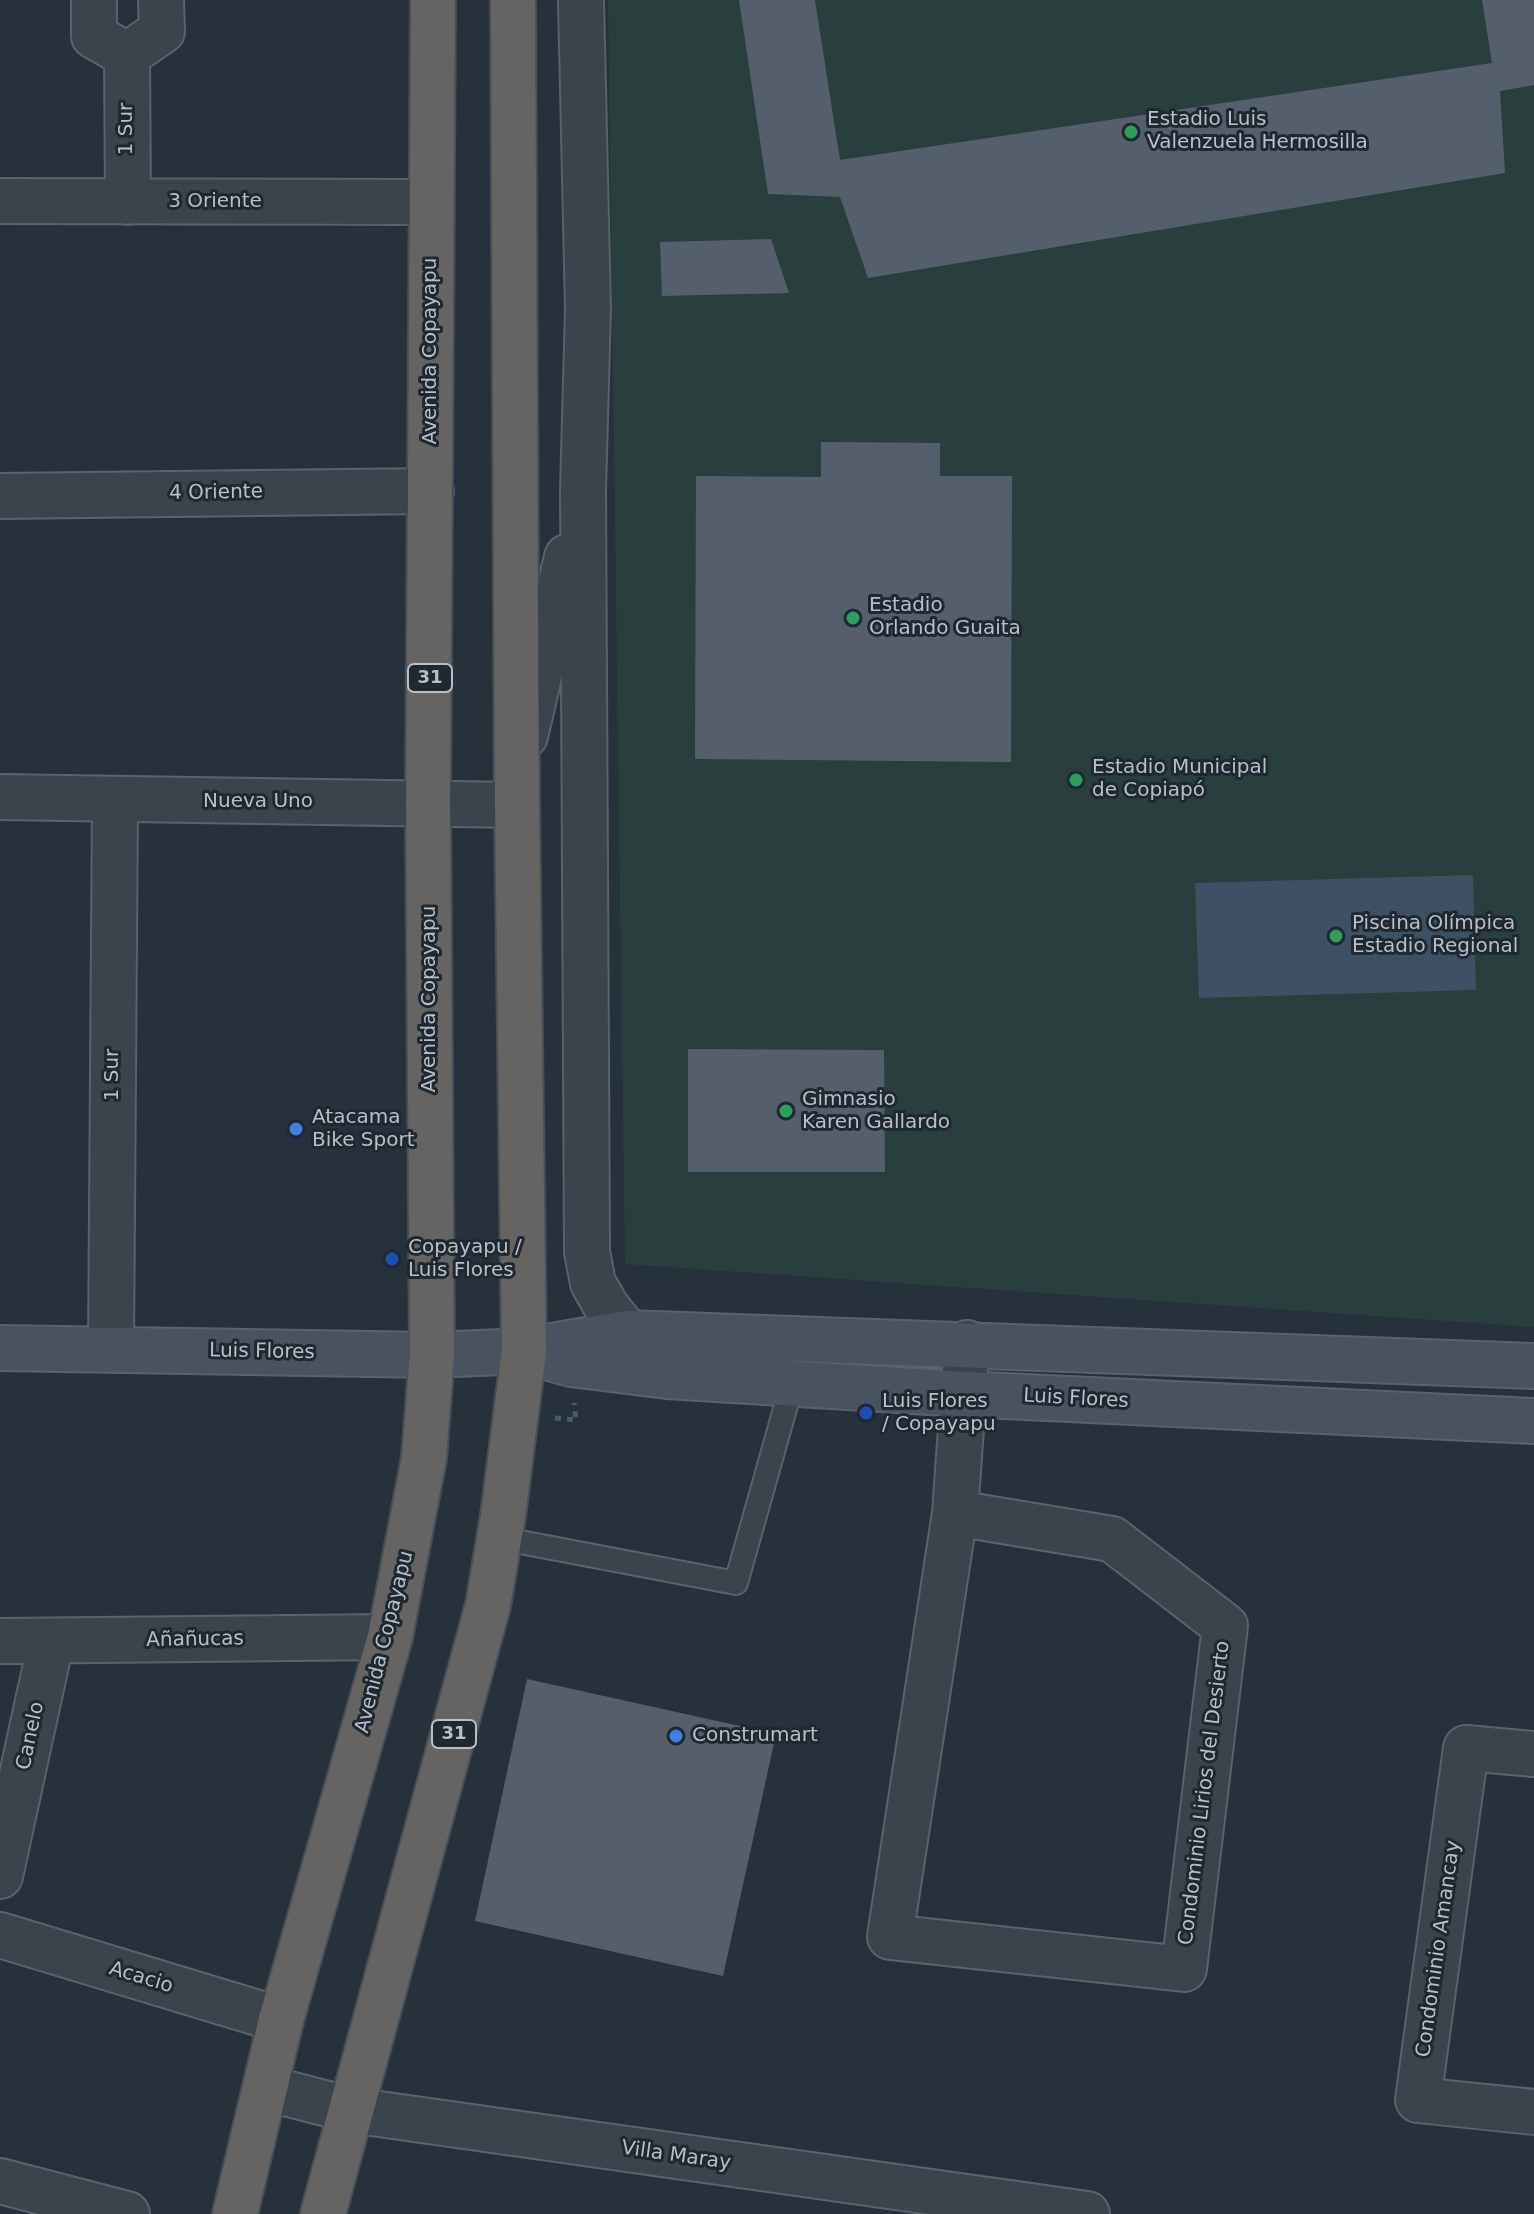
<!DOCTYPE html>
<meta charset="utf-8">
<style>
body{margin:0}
canvas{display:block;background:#27313c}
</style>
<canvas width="1534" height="2214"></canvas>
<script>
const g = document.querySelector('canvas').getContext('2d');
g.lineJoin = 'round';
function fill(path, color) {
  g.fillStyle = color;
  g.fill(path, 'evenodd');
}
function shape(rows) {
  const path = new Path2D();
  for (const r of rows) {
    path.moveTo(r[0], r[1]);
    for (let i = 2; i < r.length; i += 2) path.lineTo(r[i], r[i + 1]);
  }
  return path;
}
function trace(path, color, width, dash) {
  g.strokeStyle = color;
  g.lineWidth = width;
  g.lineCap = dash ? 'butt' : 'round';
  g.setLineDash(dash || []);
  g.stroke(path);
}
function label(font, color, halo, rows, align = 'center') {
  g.font = font + ' "DejaVu Sans",sans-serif';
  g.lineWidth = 6;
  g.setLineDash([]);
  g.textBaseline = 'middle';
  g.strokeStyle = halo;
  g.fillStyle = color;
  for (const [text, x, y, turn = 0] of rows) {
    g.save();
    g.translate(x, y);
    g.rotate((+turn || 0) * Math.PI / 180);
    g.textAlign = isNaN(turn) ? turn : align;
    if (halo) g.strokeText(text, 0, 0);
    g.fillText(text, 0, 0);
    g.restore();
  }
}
fill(shape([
 [608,0,1534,0,1534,1327,625,1264]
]), '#2a3e3e');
fill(shape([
 [1473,875,1476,990,1199,998,1195,883]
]), '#3e5063');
fill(shape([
 [739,0,815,0,840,160,1492,63,1482,0,1534,0,1534,85,1500,91,1505,173,868,278,840,197,768,194],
 [771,239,789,293,662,296,660,242],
 [821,442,940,443,940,476,1012,476,1011,762,695,759,696,476,821,477],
 [688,1049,884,1050,885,1172,688,1172],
 [527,1679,776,1734,723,1976,475,1921]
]), '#555f6c');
const service = shape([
 [499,1538,736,1583,792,1384]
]);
const minor = shape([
 [94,0,94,36,127,55,162,31,161,0],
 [581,0,588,309,583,490,587,1252,593,1283,606,1306,627,1333],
 [127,55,128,202],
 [0,201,430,202],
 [0,496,431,491],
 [525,736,567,557],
 [0,797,517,805],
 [111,1348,115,801],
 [955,1513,1112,1539,1225,1626,1184,1969,890,1937,955,1513,967,1343],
 [0,1641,390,1637],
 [1534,1754,1466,1748,1418,2100,1534,2112],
 [0,1876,51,1642],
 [0,1935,281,2020],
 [266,2088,351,2110,1087,2214],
 [0,2181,127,2214]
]);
const secondary = shape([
 [0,1348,432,1355,524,1351,627,1333,1534,1366],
 [546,1357,571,1364,667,1376,963,1394,1534,1421]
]);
const trunk = shape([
 [235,2214,281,2020,390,1637,424,1458,432,1355,428,803,433,0],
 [323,2214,488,1605,503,1516,524,1351,517,805,513,0]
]);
trace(service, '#59616a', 26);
trace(minor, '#59616a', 48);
trace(secondary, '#59616a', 48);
trace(trunk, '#464e57', 48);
trace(shape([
 [555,1418,576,1420,574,1403]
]), '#495b5c', 5, [6, 6]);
trace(service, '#3b434c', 22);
trace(minor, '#3b434c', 44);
trace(secondary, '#49525f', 44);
trace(trunk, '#656462', 44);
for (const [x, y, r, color] of [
 [1131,132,8,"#2e9e5b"],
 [853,618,8,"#2e9e5b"],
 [1076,780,8,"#2e9e5b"],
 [1336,936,8,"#2e9e5b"],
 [786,1111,8,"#2e9e5b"],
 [296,1129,8,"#3f7fe0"],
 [392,1259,8,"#1a4fb4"],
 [866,1413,8,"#1a4fb4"],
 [676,1736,8,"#3f7fe0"]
]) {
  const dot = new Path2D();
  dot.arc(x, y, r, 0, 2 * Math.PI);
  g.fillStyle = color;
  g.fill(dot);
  trace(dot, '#202831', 3);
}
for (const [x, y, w] of [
 [430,678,44],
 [454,1734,44]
]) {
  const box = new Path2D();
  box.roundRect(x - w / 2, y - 14, w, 28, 6);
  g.fillStyle = '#202831';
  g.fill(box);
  trace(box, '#b7bec7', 2);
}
label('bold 18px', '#b7bec7', null, [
 ["31",430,678],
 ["31",454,1734]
]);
label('20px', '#b7bec7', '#202831', [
 ["Estadio Luis",1147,120],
 ["Valenzuela Hermosilla",1147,143],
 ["Estadio",869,606],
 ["Orlando Guaita",869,629],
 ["Estadio Municipal",1092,768],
 ["de Copiapó",1092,791],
 ["Piscina Olímpica",1352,924],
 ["Estadio Regional",1352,947],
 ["Gimnasio",802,1100],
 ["Karen Gallardo",802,1123],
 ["Atacama",312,1118],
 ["Bike Sport",312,1141],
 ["Copayapu /",408,1248],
 ["Luis Flores",408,1271],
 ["Luis Flores",882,1402],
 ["/ Copayapu",882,1425],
 ["Construmart",692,1736]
], 'left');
label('20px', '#b7bec7', '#202831', [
 ["1 Sur",127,129,-90],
 ["3 Oriente",215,202],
 ["Avenida Copayapu",431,351,-90],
 ["4 Oriente",216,493,-1],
 ["Nueva Uno",258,802],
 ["Avenida Copayapu",430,999,-90],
 ["1 Sur",113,1075,-90],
 ["Luis Flores",262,1352,1],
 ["Luis Flores",1076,1399,3],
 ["Añañucas",195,1640,-1],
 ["Avenida Copayapu",385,1642,-76],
 ["Canelo",31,1736,-78],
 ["Condominio Lirios del Desierto",1205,1793,-83],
 ["Condominio Amancay",1439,1949,-82],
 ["Acacio",141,1978,17],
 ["Villa Maray",676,2156,8]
]);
</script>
